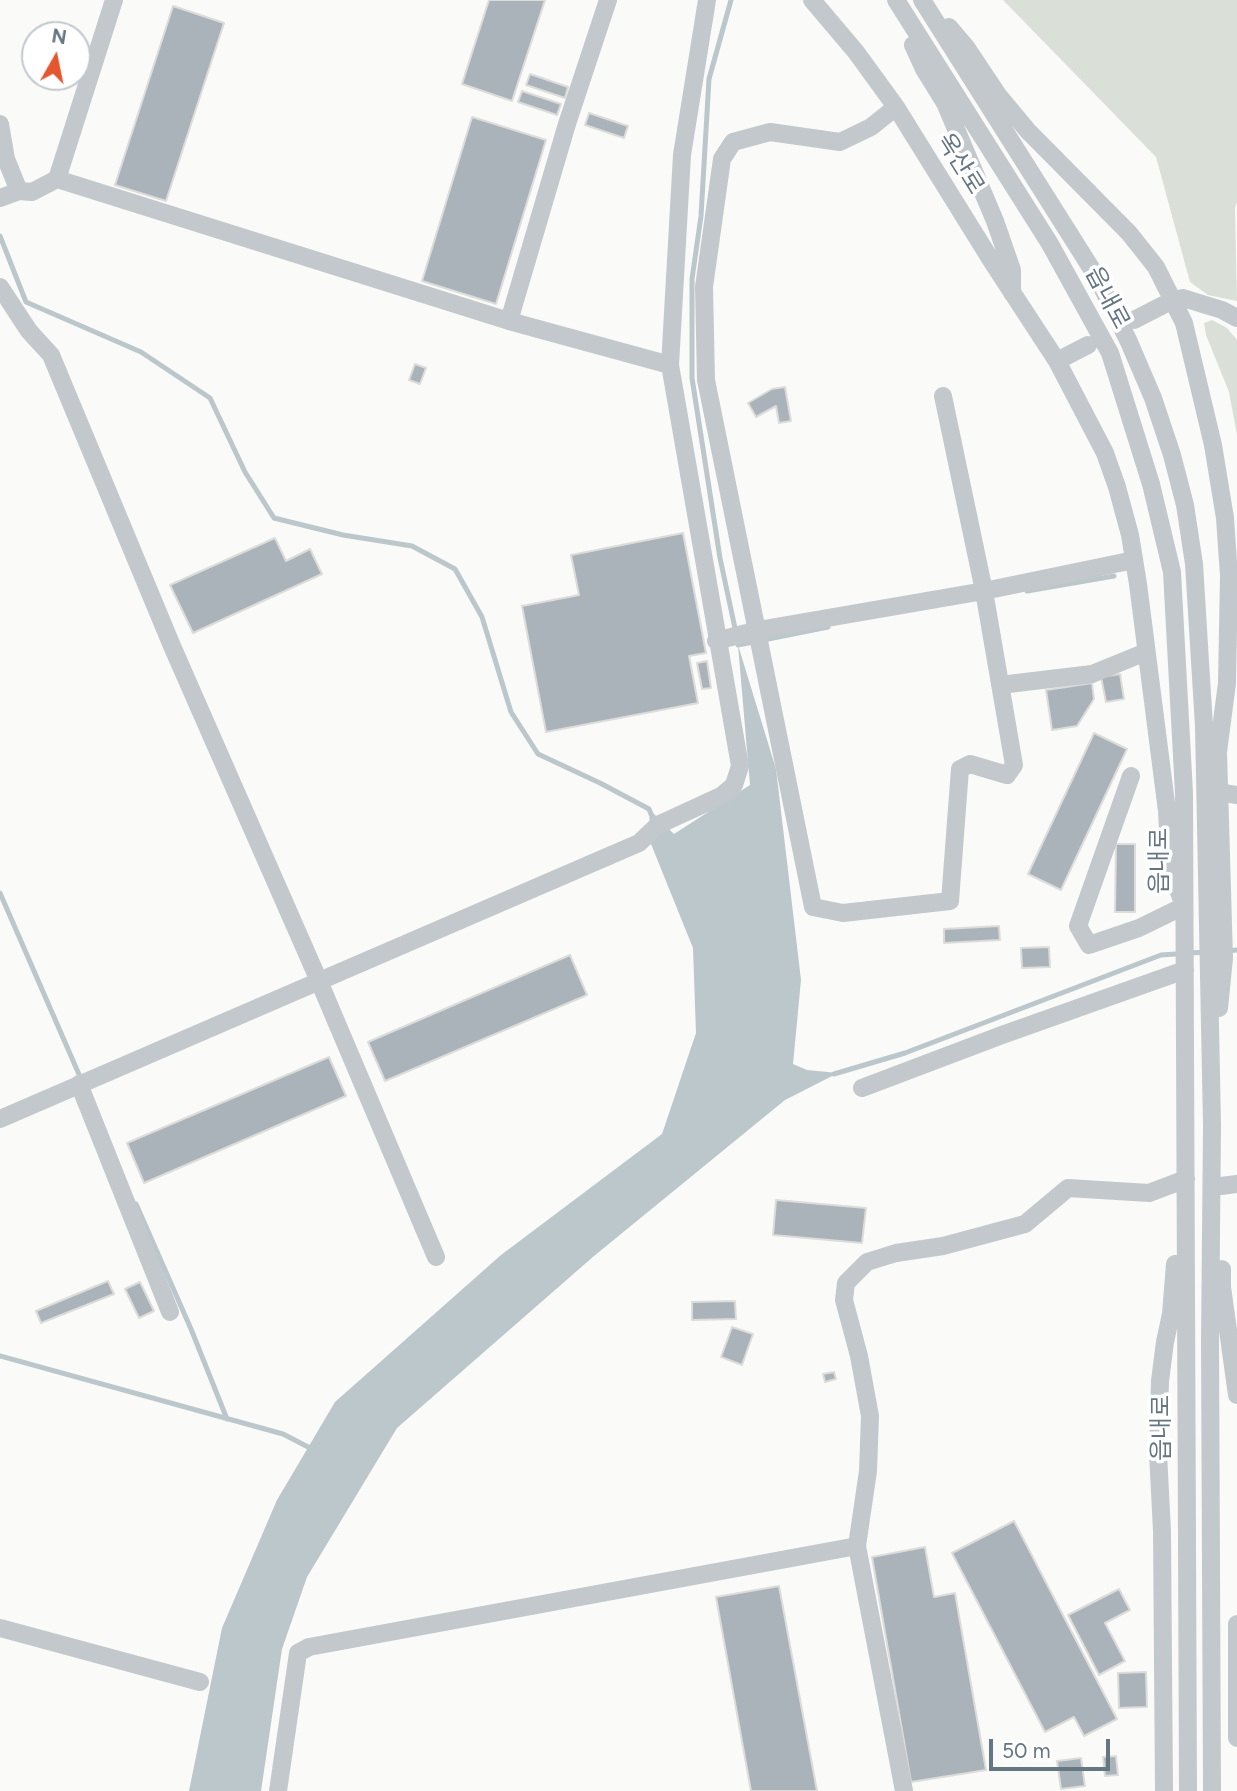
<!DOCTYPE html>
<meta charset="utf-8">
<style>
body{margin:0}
#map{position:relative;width:1237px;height:1791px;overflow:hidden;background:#fafaf8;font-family:Figtree,sans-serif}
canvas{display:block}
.north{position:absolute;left:21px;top:21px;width:70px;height:70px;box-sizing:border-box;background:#fff;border:2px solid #c1c8cd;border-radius:50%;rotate:9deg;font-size:19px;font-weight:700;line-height:28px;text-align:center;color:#657683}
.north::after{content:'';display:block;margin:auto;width:24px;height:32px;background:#e4572e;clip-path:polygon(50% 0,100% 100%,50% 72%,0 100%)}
.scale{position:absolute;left:989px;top:1739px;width:121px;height:32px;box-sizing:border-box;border:4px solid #657683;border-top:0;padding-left:9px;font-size:21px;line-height:24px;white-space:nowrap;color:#657683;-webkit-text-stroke:5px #fff;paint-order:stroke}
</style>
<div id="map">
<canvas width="1237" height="1791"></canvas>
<div class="north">N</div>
<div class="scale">50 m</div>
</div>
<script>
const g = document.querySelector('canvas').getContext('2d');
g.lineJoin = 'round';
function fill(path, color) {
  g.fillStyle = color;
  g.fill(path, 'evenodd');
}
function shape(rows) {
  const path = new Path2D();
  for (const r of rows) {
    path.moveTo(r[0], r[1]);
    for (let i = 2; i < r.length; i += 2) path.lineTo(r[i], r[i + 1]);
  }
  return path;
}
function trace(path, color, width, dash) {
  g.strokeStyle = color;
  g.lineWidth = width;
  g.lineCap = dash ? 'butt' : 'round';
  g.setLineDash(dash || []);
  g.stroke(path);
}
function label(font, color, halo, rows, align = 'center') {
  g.font = font + ' Figtree,"Noto Sans KR",sans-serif';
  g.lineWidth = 7;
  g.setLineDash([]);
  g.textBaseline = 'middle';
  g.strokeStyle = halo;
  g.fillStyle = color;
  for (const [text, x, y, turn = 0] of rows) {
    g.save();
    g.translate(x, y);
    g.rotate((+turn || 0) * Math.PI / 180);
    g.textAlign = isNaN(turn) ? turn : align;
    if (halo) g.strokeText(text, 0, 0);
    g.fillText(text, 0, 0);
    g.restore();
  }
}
fill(shape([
 [1003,0,1237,0,1237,202,1235,208,1237,301,1208,295,1190,282,1156,157],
 [1212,320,1227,328,1237,340,1237,435,1229,392,1206,335,1204,323]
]), '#dadfd7');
fill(shape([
 [738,645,776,769,801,980,793,1064,807,1070,838,1073,785,1100,594,1256,397,1428,307,1577,282,1649,261,1791,189,1791,222,1628,277,1500,335,1402,501,1255,662,1134,696,1033,693,948,651,844,649,809,674,834,750,785]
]), '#bbc7cb');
trace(shape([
 [731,0,709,79,701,216,692,279,692,378,720,558,736,633],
 [0,236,26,302,141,352,210,398,245,472,274,518,343,535,412,546,455,569,482,617,511,712,538,754,600,783,649,809,651,814],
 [1027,591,1114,576],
 [738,645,828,627],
 [0,893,81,1079],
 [1226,951,1237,950],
 [834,1074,905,1053,1161,955,1206,952],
 [136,1204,191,1329,227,1419],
 [0,1356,283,1434,312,1449]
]), '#bbc7cb', 5);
const building = shape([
 [489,0,545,0,512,101,462,84,489,0],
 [173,6,224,23,166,201,115,185,173,6],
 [530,74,568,87,565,98,526,85,530,74],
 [522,91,561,104,557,115,518,102,522,91],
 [589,113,628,126,624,138,585,125,589,113],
 [472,117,546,140,496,304,422,281,472,117],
 [415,364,426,368,420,384,409,380,415,364],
 [785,387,791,421,779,423,776,406,756,417,748,403,772,389,785,387],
 [683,533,706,653,689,656,698,703,546,732,522,606,579,595,571,555,683,533],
 [275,538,286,561,310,549,322,574,193,633,170,585,275,538],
 [707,661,711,688,702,689,697,663,707,661],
 [1120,674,1124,699,1106,702,1101,677,1120,674],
 [1092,683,1094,699,1077,726,1052,730,1046,690,1092,683],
 [1094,733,1127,749,1061,890,1028,874,1094,733],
 [1116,844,1135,844,1135,912,1115,912,1116,844],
 [999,926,1000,940,944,943,944,929,999,926],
 [1049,947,1050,967,1022,968,1021,948,1049,947],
 [570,955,587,995,385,1081,368,1042,570,955],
 [329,1057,346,1096,144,1183,127,1143,329,1057],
 [776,1200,866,1208,862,1243,773,1235,776,1200],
 [108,1281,114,1294,41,1323,36,1311,108,1281],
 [140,1282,154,1311,139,1318,125,1289,140,1282],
 [735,1301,736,1319,692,1320,692,1302,735,1301],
 [732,1327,753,1334,742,1365,721,1357,732,1327],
 [834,1372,836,1379,825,1382,823,1374,834,1372],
 [1014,1521,1117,1719,1084,1736,1074,1717,1045,1732,952,1553,1014,1521],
 [925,1547,934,1597,955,1593,986,1770,911,1782,872,1557,925,1547],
 [779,1586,817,1791,751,1791,716,1597,779,1586],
 [1119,1589,1130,1610,1105,1623,1125,1661,1099,1675,1068,1615,1119,1589],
 [1146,1672,1147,1707,1119,1708,1118,1673,1146,1672],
 [1116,1756,1118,1775,1105,1776,1103,1757,1116,1756],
 [1081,1758,1085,1786,1061,1789,1057,1761,1081,1758]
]);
fill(building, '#aab3b9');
trace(building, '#dcdcda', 2);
trace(shape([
 [812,0,856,52,896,107,991,260,1057,361,1105,453,1117,487,1130,535,1138,584,1167,811,1170,868,1184,906,1139,928,1089,945,1078,926,1131,776],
 [896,0,1050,244,1110,353,1151,484,1172,572,1184,793,1188,1791],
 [922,0,1098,279,1129,342,1153,398,1172,455,1185,505,1194,564,1204,726,1212,1125,1210,1343,1212,1791],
 [949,27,966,47,998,95,1028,131,1129,233,1156,267,1184,323,1213,445,1225,518,1229,576,1227,683,1218,752,1224,958,1219,1008],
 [913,45,924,69,945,103,995,221,1012,270,1012,293],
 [896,107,871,127,840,142,770,132,733,142,722,159,704,287,706,380,813,907,843,913,950,901,960,769,970,764,1007,775,1014,765,984,591,943,396],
 [0,124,6,159,19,191],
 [57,179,509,321,670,365],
 [0,198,19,191,32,192,57,179,114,0],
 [0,287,29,331,51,355,172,646,319,981,436,1257],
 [1134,320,1173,300,1183,298,1222,310,1237,318],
 [509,321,567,124,608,0],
 [1057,361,1088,345],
 [716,641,758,630,984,591,1134,560],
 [1000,685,1092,674,1146,652],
 [1218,792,1237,795],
 [79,1084,170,1312],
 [862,1088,1002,1035,1185,970],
 [0,1119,639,843,658,825,721,796,734,785,740,766,670,365,682,155,707,0],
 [1221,1186,1237,1184],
 [1222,1269,1222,1287,1237,1395],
 [1237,1624,1237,1738],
 [0,1628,200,1682],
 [278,1791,298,1653,309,1647,857,1546],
 [904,1791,857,1546,868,1471,870,1416,859,1356,844,1300,846,1283,867,1262,896,1253,943,1246,1025,1224,1068,1188,1149,1193,1186,1179],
 [1164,1791,1162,1531,1158,1453,1160,1381,1165,1342,1171,1314,1175,1264]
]), '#c3c8cc', 18);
label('24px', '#657683', '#fff', [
 ["옥산로",960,164,58],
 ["읍내로",1107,298,62],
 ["읍내로",1160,861,-90],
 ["읍내로",1162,1428,-90]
]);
</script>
